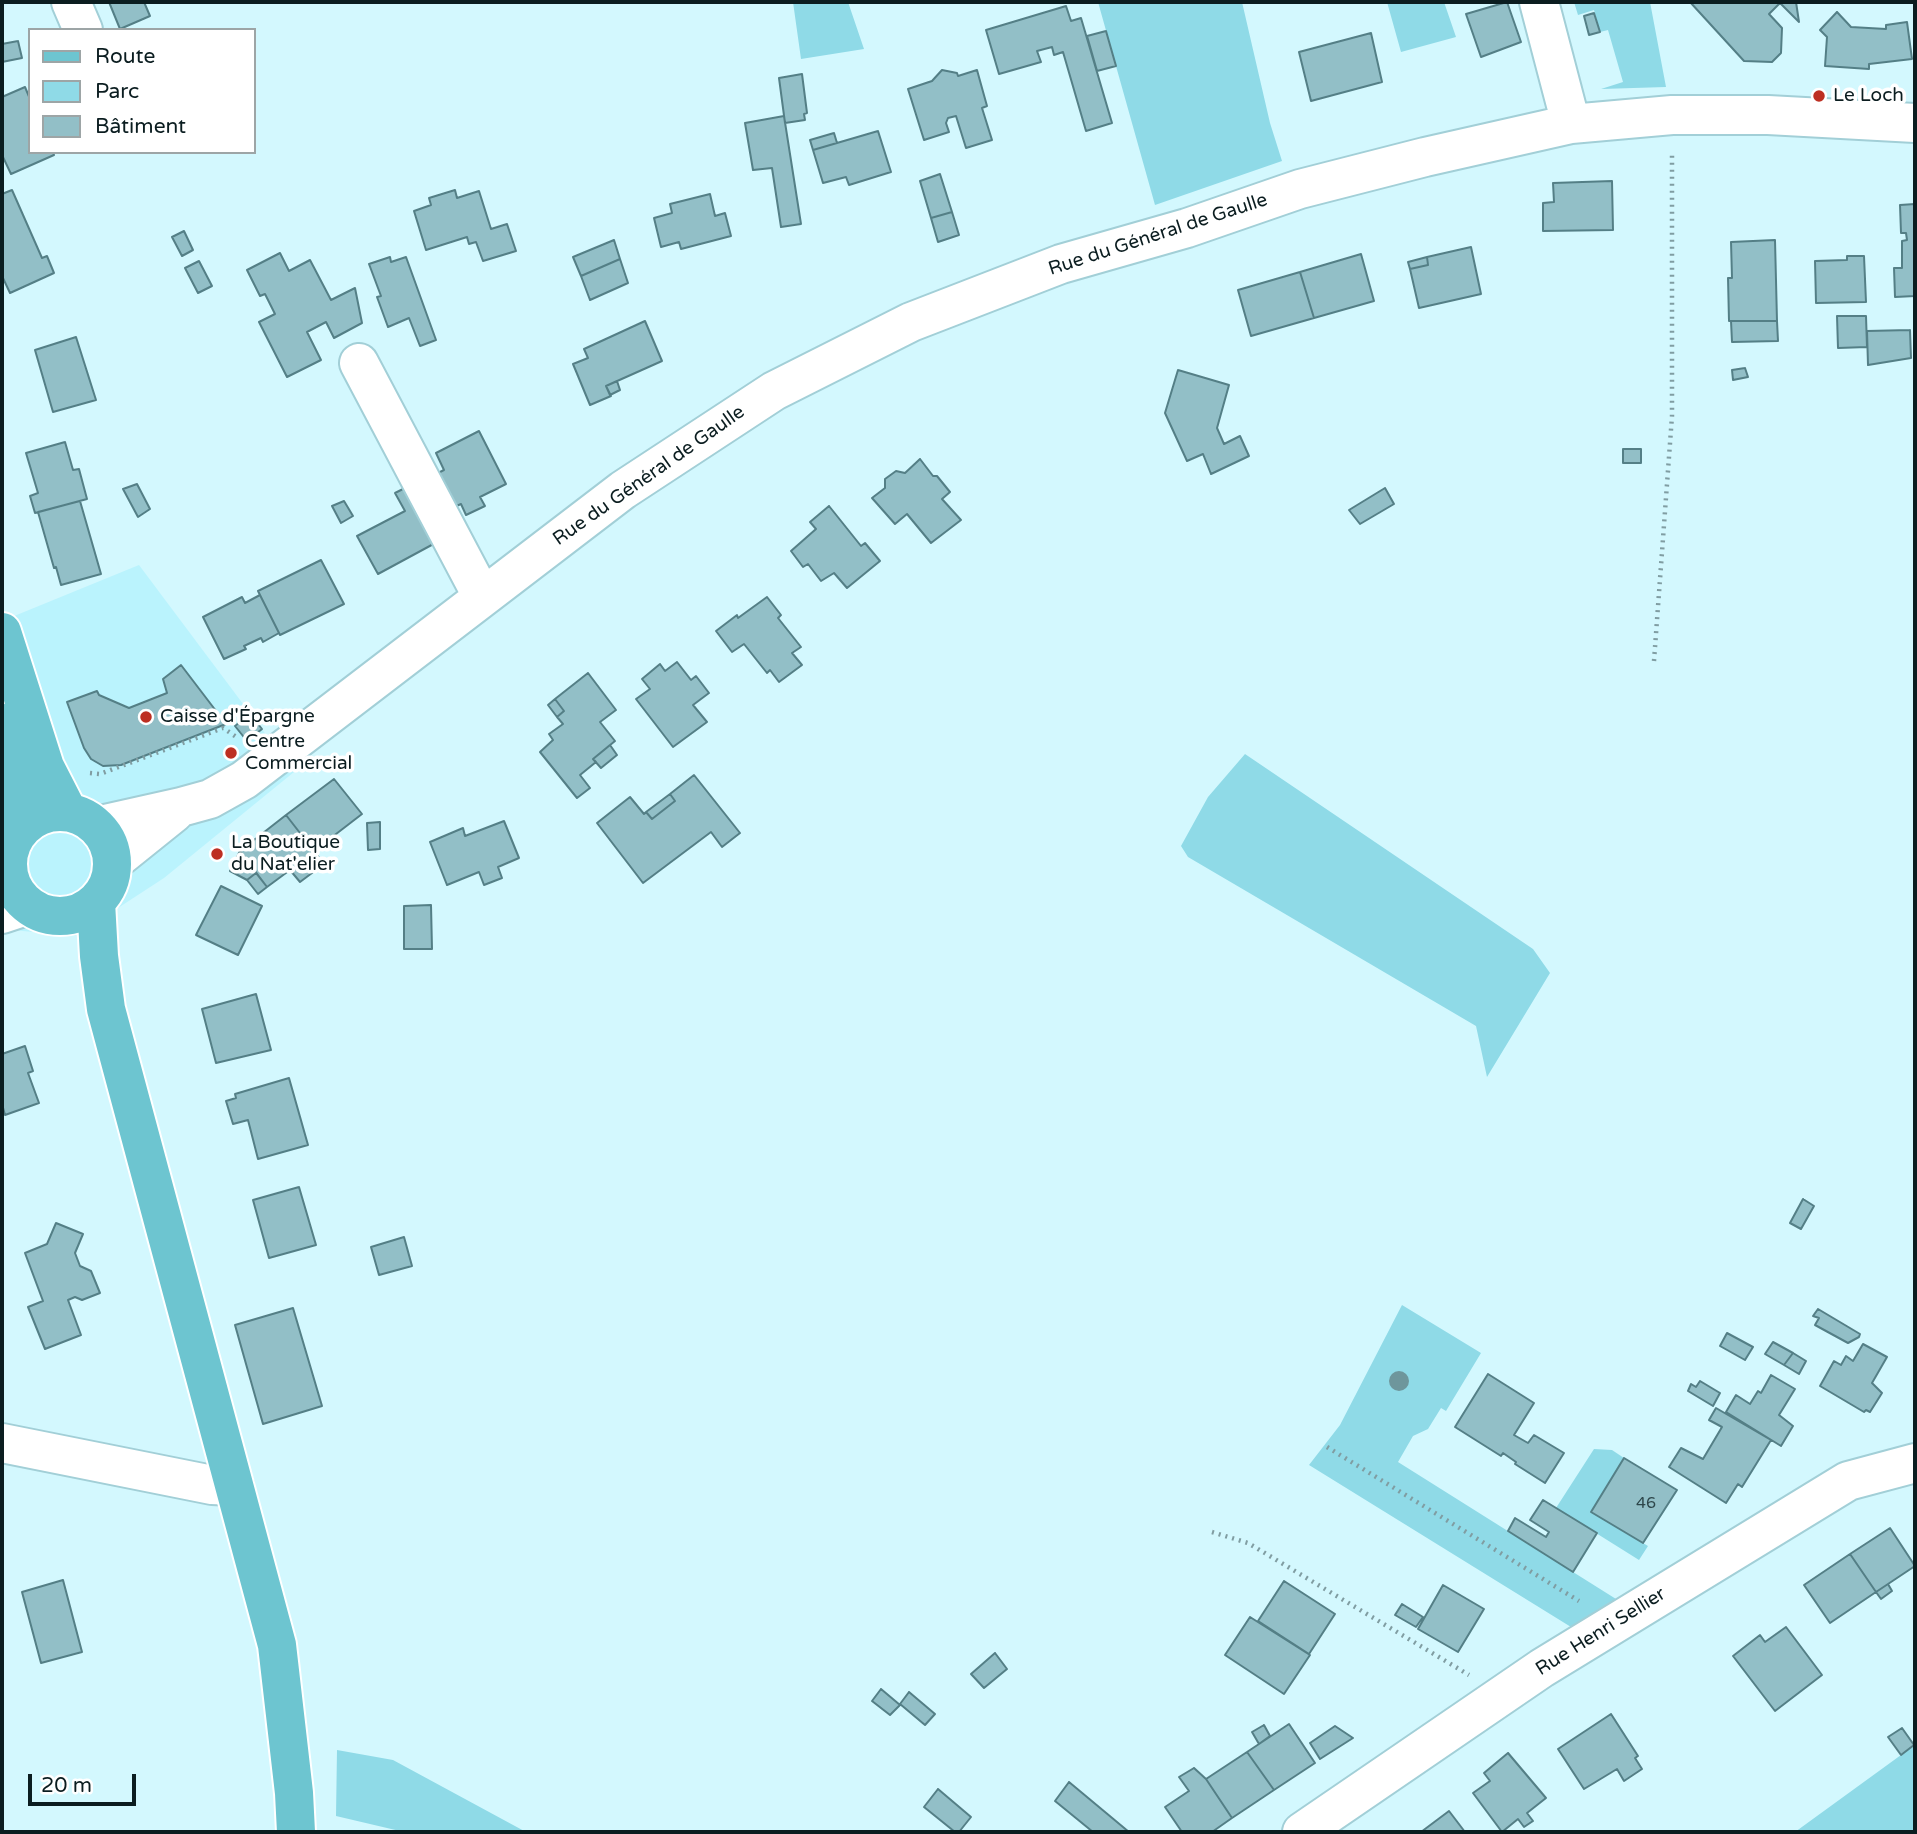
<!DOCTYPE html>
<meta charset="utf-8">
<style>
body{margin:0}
#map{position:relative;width:1917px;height:1834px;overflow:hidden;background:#d3f8fe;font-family:"Varela Round",sans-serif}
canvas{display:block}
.frame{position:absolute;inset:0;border:4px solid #0b1d20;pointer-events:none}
.legend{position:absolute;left:28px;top:28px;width:228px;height:126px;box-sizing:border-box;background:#fff;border:2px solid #9da5a6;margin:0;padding:9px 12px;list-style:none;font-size:21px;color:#0b1d20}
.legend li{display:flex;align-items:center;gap:14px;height:35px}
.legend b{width:35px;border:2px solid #9da5a6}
.scale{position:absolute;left:28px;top:1774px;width:108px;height:32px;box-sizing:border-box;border:4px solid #0b1d20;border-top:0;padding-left:9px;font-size:21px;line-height:24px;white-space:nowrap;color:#0b1d20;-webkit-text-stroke:5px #fff;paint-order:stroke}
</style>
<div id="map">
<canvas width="1917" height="1834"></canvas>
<div class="frame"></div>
<ul class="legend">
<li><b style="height:9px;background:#6dc5d0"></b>Route</li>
<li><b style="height:19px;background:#8fdae7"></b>Parc</li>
<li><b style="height:19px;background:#92bfc7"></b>Bâtiment</li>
</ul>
<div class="scale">20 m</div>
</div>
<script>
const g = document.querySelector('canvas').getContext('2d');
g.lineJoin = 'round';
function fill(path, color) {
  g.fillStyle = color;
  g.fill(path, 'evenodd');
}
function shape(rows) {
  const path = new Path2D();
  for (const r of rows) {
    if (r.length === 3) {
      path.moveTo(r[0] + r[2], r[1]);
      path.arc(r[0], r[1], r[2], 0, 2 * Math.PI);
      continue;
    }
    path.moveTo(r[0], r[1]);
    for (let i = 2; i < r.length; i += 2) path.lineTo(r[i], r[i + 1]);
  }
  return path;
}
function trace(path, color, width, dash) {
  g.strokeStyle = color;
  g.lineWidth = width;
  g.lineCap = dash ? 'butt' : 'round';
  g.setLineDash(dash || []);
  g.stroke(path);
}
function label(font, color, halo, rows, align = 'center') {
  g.font = font + ' "Varela Round",sans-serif';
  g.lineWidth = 7;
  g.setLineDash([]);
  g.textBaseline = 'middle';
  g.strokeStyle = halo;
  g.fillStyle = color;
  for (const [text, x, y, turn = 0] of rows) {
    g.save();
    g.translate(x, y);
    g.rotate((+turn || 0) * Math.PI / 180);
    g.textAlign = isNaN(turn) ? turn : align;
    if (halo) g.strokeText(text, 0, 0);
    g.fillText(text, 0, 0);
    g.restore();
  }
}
fill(shape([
 [139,565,294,772,164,878,75,936,2,929,2,621]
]), '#baf3fd');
fill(shape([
 [793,2,848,2,864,49,801,59],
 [1098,2,1242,2,1270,123,1282,161,1155,205],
 [1387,2,1444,2,1456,37,1401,52],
 [1574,2,1650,2,1666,87,1601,89,1623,82,1608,30,1600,32,1594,10,1578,15],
 [1245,754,1533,949,1550,973,1487,1077,1476,1026,1188,857,1181,846,1208,797],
 [1402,1305,1481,1353,1446,1411,1441,1408,1428,1429,1413,1436,1398,1462,1616,1599,1571,1627,1309,1465,1340,1425],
 [1594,1449,1612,1450,1624,1458,1591,1512,1648,1546,1639,1560,1556,1508],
 [1915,1744,1915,1832,1795,1832,1901,1755],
 [337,1750,393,1760,526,1832,404,1832,336,1816]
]), '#8fdae7');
const building = shape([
 [109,2,144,2,150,16,120,29,109,2],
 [1507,2,1521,42,1481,57,1466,14,1507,2],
 [1690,2,1796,2,1799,22,1780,3,1769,14,1782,28,1781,53,1772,62,1744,61,1690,2],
 [1066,6,1071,21,1081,18,1112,123,1086,131,1063,52,1054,55,1052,47,1037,51,1041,62,999,74,986,30,1066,6],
 [1837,12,1851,27,1886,29,1886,25,1907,22,1912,59,1869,64,1869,69,1825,66,1827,37,1820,30,1837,12],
 [1594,13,1600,32,1589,35,1584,16,1594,13],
 [1106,31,1116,66,1097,71,1087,36,1106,31],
 [1371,33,1382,82,1311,101,1299,52,1371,33],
 [18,41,22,58,2,62,2,44,18,41],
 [942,70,957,73,958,76,977,70,987,106,982,108,992,140,966,148,956,116,948,118,946,123,949,132,924,140,908,89,932,81,942,70],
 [802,74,807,113,804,114,805,120,785,123,779,78,802,74],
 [25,87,30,99,30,152,53,152,54,155,11,174,2,155,2,97,25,87],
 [784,116,801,224,781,227,772,168,753,170,745,123,784,116],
 [878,131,891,172,849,185,846,177,823,183,813,150,878,131],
 [834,133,837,143,813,150,810,140,834,133],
 [940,174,952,212,931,218,920,181,940,174],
 [1612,181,1613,230,1543,231,1543,203,1554,202,1553,183,1612,181],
 [12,190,42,258,47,256,54,273,10,293,2,276,2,194,12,190],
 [455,190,457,198,479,191,491,229,507,224,516,251,483,261,476,242,469,244,467,237,426,250,414,211,431,205,429,198,455,190],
 [710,194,715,216,725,213,731,236,681,249,679,242,661,247,654,218,672,213,670,204,710,194],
 [1915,204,1915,296,1895,297,1894,268,1902,268,1902,241,1907,240,1906,233,1901,233,1900,205,1915,204],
 [952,212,959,235,938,242,931,218,952,212],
 [184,231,193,250,182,256,172,237,184,231],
 [614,240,620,259,581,276,573,257,614,240],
 [1775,240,1777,321,1729,321,1728,278,1732,278,1731,242,1775,240],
 [1471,247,1481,294,1419,308,1410,269,1428,265,1427,257,1471,247],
 [280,253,289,271,310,260,331,300,355,288,362,323,334,338,326,322,307,332,321,360,287,377,259,322,275,314,265,294,260,296,247,270,280,253],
 [1361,254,1374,301,1314,318,1300,272,1361,254],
 [1847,256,1864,256,1866,302,1816,303,1815,261,1847,260,1847,256],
 [390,257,391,262,406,257,436,340,420,346,409,318,388,327,377,297,381,296,369,264,390,257],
 [1427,257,1428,265,1410,269,1408,262,1427,257],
 [620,259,628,283,590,300,581,276,620,259],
 [199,261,212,286,198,293,185,268,199,261],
 [1300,272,1314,318,1251,336,1238,290,1300,272],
 [1837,316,1866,316,1867,347,1838,348,1837,316],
 [645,321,662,361,606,386,611,396,590,405,573,364,588,358,584,349,645,321],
 [1731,321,1777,321,1778,341,1732,342,1731,321],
 [1910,330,1911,358,1868,365,1867,331,1910,330],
 [76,337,96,400,53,412,35,350,76,337],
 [1745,368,1748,377,1733,380,1732,370,1745,368],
 [1178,370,1229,385,1217,428,1224,444,1240,436,1249,456,1211,474,1203,454,1187,461,1165,413,1178,370],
 [617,381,620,390,610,395,606,386,617,381],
 [479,431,506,484,480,497,485,506,466,515,461,504,447,510,430,477,444,470,436,453,479,431],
 [65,442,73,470,79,469,87,499,35,513,30,496,38,493,26,453,65,442],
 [1623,449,1641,449,1641,463,1623,463,1623,449],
 [920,459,933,476,937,476,950,492,942,499,961,520,931,543,907,514,895,524,872,498,885,488,885,479,896,471,905,473,920,459],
 [137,484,150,509,138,517,123,489,137,484],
 [411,485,439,541,378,574,357,536,405,511,395,493,411,485],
 [1385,488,1394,504,1360,524,1349,510,1385,488],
 [80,501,101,574,61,585,56,567,54,568,38,512,80,501],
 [344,501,353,516,341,523,332,506,344,501],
 [829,506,861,546,865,543,880,561,847,588,834,573,821,581,808,564,803,567,791,551,816,529,810,522,829,506],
 [321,560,344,604,280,635,258,591,321,560],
 [260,595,279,633,263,642,261,638,244,646,246,649,224,659,203,617,242,597,245,603,260,595],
 [767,597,781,615,778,618,801,647,792,653,802,665,779,682,770,670,767,673,744,644,732,652,716,631,737,615,738,618,767,597],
 [677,662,691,680,696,676,709,693,693,705,707,722,673,747,636,699,650,689,642,679,660,664,665,671,677,662],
 [181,665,226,724,121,765,103,766,91,759,84,748,67,702,97,691,99,695,129,708,167,693,163,679,181,665],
 [588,673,616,710,600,722,615,741,593,759,596,762,580,775,590,788,577,798,540,752,553,740,549,734,563,724,557,717,564,711,555,699,588,673],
 [555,699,564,711,557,717,548,705,555,699],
 [250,714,262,729,247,741,235,726,250,714],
 [610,745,617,755,601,768,593,759,610,745],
 [694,775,740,833,722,847,711,832,643,883,597,823,630,797,644,814,646,812,652,819,675,801,670,794,694,775],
 [334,779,362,814,314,851,286,815,334,779],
 [670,794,675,801,652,819,646,812,670,794],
 [286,815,324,864,300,882,290,870,267,887,240,851,286,815],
 [504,821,519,858,498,867,502,878,484,885,479,872,447,885,430,842,463,828,465,836,504,821],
 [380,822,380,849,368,850,367,823,380,822],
 [240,851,256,873,247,880,230,871,240,851],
 [256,873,267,887,258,894,247,880,256,873],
 [221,886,262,906,238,955,196,935,221,886],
 [431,905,432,949,404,949,404,906,431,905],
 [256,994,271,1050,216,1063,202,1009,256,994],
 [25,1046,33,1071,28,1073,39,1103,5,1115,2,1104,2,1054,25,1046],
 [289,1078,308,1145,258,1159,248,1120,233,1124,226,1101,236,1098,235,1094,289,1078],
 [299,1187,316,1245,269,1258,253,1200,299,1187],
 [1803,1199,1814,1206,1801,1229,1790,1223,1803,1199],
 [56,1223,83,1234,75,1253,80,1266,91,1271,100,1293,82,1300,75,1297,68,1300,81,1335,45,1349,28,1307,43,1301,25,1253,47,1244,56,1223],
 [404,1237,412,1266,379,1275,371,1247,404,1237],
 [293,1308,322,1406,263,1424,235,1325,293,1308],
 [1818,1309,1860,1334,1859,1337,1848,1343,1815,1325,1819,1318,1813,1316,1818,1309],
 [1727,1333,1753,1347,1745,1360,1720,1346,1727,1333],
 [1773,1342,1793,1353,1784,1365,1765,1354,1773,1342],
 [1863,1344,1887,1357,1872,1383,1882,1393,1870,1412,1866,1410,1864,1412,1820,1386,1834,1361,1841,1365,1846,1356,1853,1361,1863,1344],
 [1793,1353,1806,1361,1799,1374,1784,1365,1793,1353],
 [1488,1374,1534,1403,1514,1435,1528,1443,1534,1435,1564,1453,1545,1483,1515,1464,1516,1462,1503,1453,1501,1456,1455,1427,1488,1374],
 [1771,1375,1795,1389,1779,1415,1793,1426,1781,1446,1726,1412,1736,1395,1750,1404,1758,1391,1761,1393,1771,1375],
 [1700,1381,1720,1393,1713,1406,1688,1391,1691,1384,1696,1387,1700,1381],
 [1716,1408,1771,1440,1742,1487,1738,1484,1726,1503,1669,1467,1681,1448,1703,1459,1722,1427,1709,1420,1716,1408],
 [1624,1458,1677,1490,1643,1543,1591,1512,1624,1458],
 [1543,1500,1597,1533,1573,1572,1508,1531,1515,1518,1546,1537,1549,1532,1530,1520,1543,1500],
 [1890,1528,1915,1566,1876,1592,1850,1554,1890,1528],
 [1850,1554,1876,1592,1830,1623,1804,1585,1850,1554],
 [63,1580,82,1652,41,1663,22,1592,63,1580],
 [1284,1581,1335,1614,1309,1654,1258,1621,1284,1581],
 [1888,1584,1892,1591,1881,1599,1876,1592,1888,1584],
 [1443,1585,1484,1609,1458,1652,1418,1629,1443,1585],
 [1402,1604,1423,1617,1416,1627,1395,1615,1402,1604],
 [1250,1617,1310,1655,1284,1694,1225,1655,1250,1617],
 [1786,1627,1822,1675,1775,1711,1733,1656,1760,1635,1765,1642,1786,1627],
 [995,1653,1007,1669,984,1688,971,1674,995,1653],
 [881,1689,900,1705,890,1715,872,1701,881,1689],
 [909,1692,935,1714,925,1725,900,1704,909,1692],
 [1611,1714,1638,1756,1635,1758,1642,1769,1624,1781,1617,1769,1584,1789,1558,1749,1611,1714],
 [1289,1724,1315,1763,1274,1790,1247,1752,1289,1724],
 [1264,1725,1270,1736,1259,1744,1252,1732,1264,1725],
 [1335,1726,1353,1738,1320,1759,1310,1743,1335,1726],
 [1902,1728,1914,1745,1901,1755,1888,1737,1902,1728],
 [1247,1752,1274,1790,1232,1818,1206,1779,1247,1752],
 [1508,1753,1546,1798,1527,1813,1533,1821,1524,1827,1518,1819,1502,1832,1473,1793,1490,1781,1484,1773,1508,1753],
 [1194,1768,1206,1779,1232,1818,1212,1832,1182,1832,1165,1807,1189,1791,1179,1777,1194,1768],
 [1069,1782,1129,1832,1093,1832,1055,1801,1069,1782],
 [938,1789,971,1817,959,1832,955,1832,924,1807,938,1789],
 [1449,1811,1465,1832,1421,1832,1449,1811]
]);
fill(building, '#92bfc7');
trace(building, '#547f86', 2);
const minor = shape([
 [71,2,83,30],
 [1539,2,1571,124],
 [359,363,482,596],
 [96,826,181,807,210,799,244,780,623,490,774,391,911,322,1061,264,1187,228,1300,189,1425,157,1571,124,1672,115,1768,115,1915,123],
 [2,860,7,857],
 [113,862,174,813],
 [2,914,26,906],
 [2,1443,212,1485,234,1486],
 [1302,1832,1542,1668,1848,1481,1915,1463]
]);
const major = shape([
 [2,632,45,767,68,812],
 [16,719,20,800,24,825],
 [60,864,52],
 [96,902,99,956,106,1009,277,1645,294,1793,296,1832]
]);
trace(minor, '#a2cfd7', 42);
trace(major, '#fff', 42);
trace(shape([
 [1654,661,1672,416,1672,151],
 [90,773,100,774,223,728,238,738],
 [1327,1447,1579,1601],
 [1212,1532,1248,1543,1469,1675]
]), '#809da2', 4.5, [2, 5]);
trace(minor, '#fff', 38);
trace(major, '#6dc5d0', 38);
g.fillStyle = '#6e969c';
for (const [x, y] of [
 [1399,1381]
]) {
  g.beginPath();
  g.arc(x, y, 10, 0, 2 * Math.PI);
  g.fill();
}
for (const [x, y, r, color] of [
 [1819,96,7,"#bd2f22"],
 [146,717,7,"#bd2f22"],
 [231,753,7,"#bd2f22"],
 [217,854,7,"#bd2f22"]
]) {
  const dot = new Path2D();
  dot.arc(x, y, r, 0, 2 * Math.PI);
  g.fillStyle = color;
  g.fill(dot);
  trace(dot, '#fff', 2.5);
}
label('16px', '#2d464a', null, [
 ["46",1646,1504]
]);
label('19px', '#0b1d20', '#fff', [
 ["Le Loch",1833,96],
 ["Caisse d'Épargne",160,717],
 ["Centre",245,742],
 ["Commercial",245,764],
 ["La Boutique",231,843],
 ["du Nat'elier",231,865]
], 'left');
label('19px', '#0b1d20', '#fff', [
 ["Rue du Général de Gaulle",1158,235,-18],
 ["Rue du Général de Gaulle",649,476,-35],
 ["Rue Henri Sellier",1601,1632,-32]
]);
</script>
